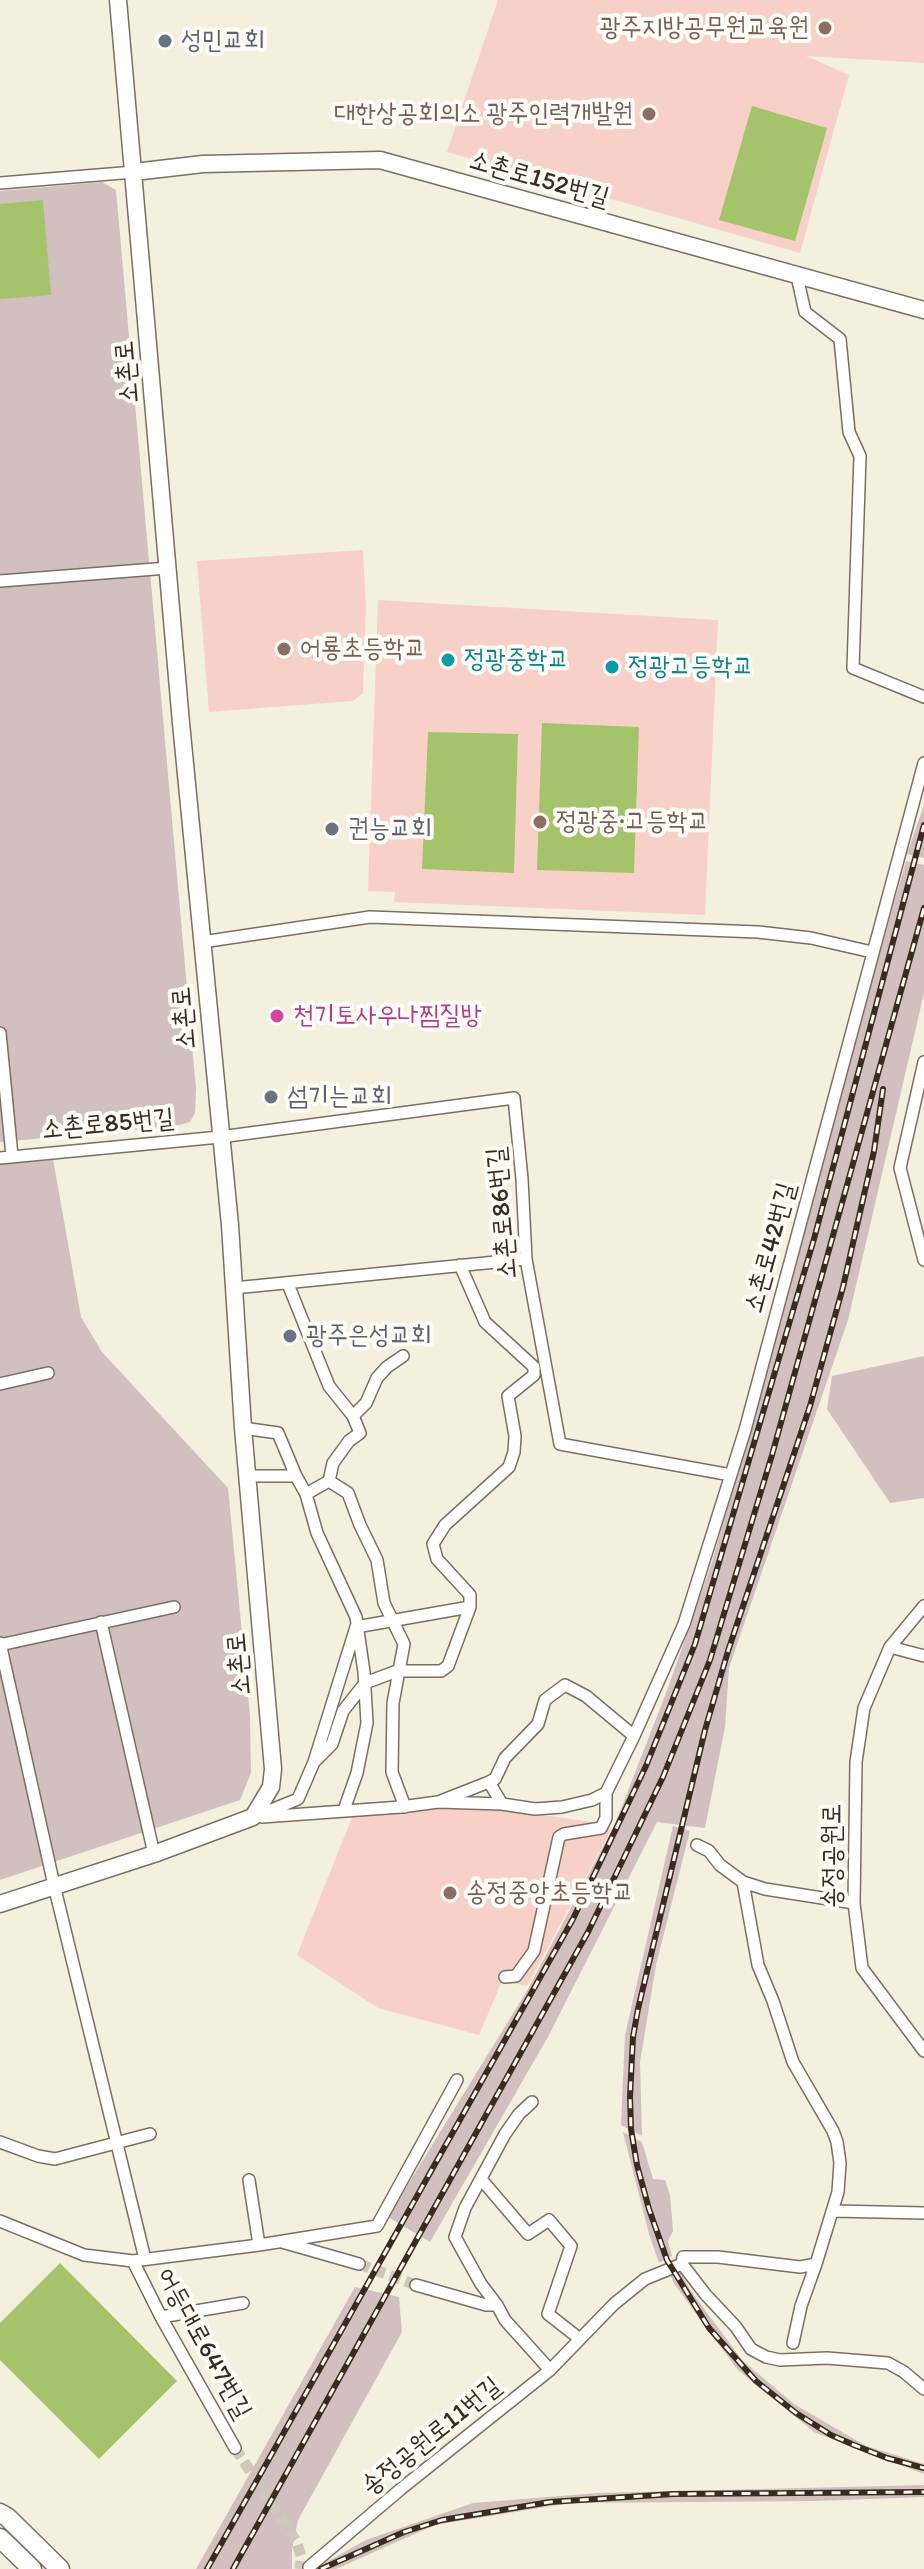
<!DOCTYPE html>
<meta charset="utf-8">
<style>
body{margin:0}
canvas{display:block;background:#f3f0de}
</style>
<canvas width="924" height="2569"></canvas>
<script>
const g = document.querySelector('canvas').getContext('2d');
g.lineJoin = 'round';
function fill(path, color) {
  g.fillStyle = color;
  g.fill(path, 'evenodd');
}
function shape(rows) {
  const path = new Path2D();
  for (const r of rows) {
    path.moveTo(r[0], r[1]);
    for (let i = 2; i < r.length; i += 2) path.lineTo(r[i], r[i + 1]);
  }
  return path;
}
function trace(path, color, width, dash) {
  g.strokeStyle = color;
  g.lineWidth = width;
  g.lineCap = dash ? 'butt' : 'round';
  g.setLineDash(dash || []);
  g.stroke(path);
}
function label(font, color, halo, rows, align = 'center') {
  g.font = font + ' Itim,"Poor Story",sans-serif';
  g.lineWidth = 8;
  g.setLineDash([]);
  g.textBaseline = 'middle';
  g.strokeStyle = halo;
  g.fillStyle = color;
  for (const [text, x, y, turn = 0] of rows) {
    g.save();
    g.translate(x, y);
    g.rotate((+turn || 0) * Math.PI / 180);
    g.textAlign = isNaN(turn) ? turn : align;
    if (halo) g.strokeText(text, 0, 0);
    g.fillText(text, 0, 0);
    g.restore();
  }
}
fill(shape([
 [498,0,924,0,924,63,806,56,849,75,800,253,447,152],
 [363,550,366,606,363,693,353,701,209,712,197,561],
 [378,600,718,620,705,915,394,902,395,892,368,891],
 [478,1806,600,1823,611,1830,527,1986,502,1981,479,2035,378,2008,297,1955,353,1815]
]), '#f7d1c8');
fill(shape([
 [102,182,116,190,196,1089,195,1113,190,1122,175,1126,0,1142,0,191],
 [924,805,924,858,907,854],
 [906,861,924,865,924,993,848,1320,729,1668,725,1727,705,1828,657,1822,549,2035,430,2242,388,2217,528,1989,615,1824,668,1688,711,1565,784,1311,835,1111],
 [53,1159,81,1317,102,1352,228,1488,250,1716,251,1773,240,1800,0,1880,0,1164],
 [924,1356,924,1498,890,1503,827,1409,832,1376],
 [673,1826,690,1831,656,1965,640,2062,642,2136,621,2125,625,2035],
 [623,2132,642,2142,653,2179,665,2180,670,2195,673,2231,668,2241,672,2256,659,2263,649,2234],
 [673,2259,691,2291,742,2360,794,2404,866,2446,924,2464,924,2474,814,2432,737,2369,675,2285,664,2263],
 [355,2287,399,2297,402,2332,298,2520,292,2549,292,2569,196,2569],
 [924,2485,924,2497,815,2501,570,2503,435,2525,336,2569,314,2569,366,2540,473,2503,598,2493]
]), '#d2bfc0');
fill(shape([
 [752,106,827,128,795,241,719,220],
 [43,200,51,295,0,299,0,204],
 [542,723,639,727,634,873,537,870],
 [428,732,518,734,514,873,422,869],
 [60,2263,177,2381,99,2459,0,2360,0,2323]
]), '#a5c36b');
trace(shape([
 [359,2264,416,2285],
 [235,2448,296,2541,301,2556,300,2569]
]), '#cec8b8', 11, [11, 5.5]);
const street = shape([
 [0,183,134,172],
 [797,276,805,312,840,339,849,432,860,456,853,668,924,697],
 [0,581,168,568],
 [202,942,370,917,758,932,811,938,872,952],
 [0,1033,12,1156],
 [924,1062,900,1168,924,1260],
 [0,1158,220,1137,514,1098,522,1179,526,1259,560,1444,731,1475],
 [288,1284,329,1386,353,1416,360,1433,349,1441,333,1463,329,1481,348,1493,360,1525,377,1560,384,1603,404,1644,393,1703,392,1772,405,1807],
 [234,1288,526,1259],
 [0,1384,48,1373],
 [353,1416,366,1403,377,1378,387,1367,403,1356],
 [243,1428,278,1433,296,1476],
 [247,1476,296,1476,306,1494,329,1481],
 [306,1494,317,1533,356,1617,364,1672,367,1723,357,1773,344,1810],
 [924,1606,890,1647,864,1708,856,1762,854,1903,862,1968,924,2051],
 [101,1622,154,1854],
 [0,1643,54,1885,145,2259],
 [0,1645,174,1607],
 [890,1647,924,1656],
 [634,1736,684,1624,745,1430,924,763],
 [314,1762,332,1744,343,1711,365,1683,397,1671,441,1671,448,1666,470,1607,470,1595,437,1559,433,1544,445,1525,509,1467,514,1452,515,1436,508,1396,534,1375,534,1367,485,1322,460,1265],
 [438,1802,489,1782,502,1804,535,1809,562,1807,592,1800,606,1793,634,1736,586,1696,565,1685,545,1700,538,1724,505,1758,495,1779,489,1782],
 [254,1817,298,1799,314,1762,356,1627,470,1607],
 [262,1817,401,1807,438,1802,502,1804],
 [697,1845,709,1851,720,1865,743,1882,765,1889,854,1903],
 [505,1977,516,1976,534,1951,559,1837,564,1834,601,1828,606,1818,606,1793],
 [0,2142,38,2156,55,2159,150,2134],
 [481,2179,528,2234,549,2220,571,2246,548,2314,580,2339],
 [249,2180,259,2245],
 [834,2211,924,2213],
 [0,2221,84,2255,133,2261,259,2245,377,2226,457,2080],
 [282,2242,359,2264],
 [133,2261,161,2317,235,2448],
 [682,2264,683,2257,718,2257,800,2267,816,2264,838,2192,840,2163,837,2142,833,2131,793,2062,773,2001,758,1965,743,1882],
 [682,2264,706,2295,736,2327,751,2349,766,2357,780,2360,827,2358,888,2363,904,2372,924,2389],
 [416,2285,486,2305,497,2305,505,2320,550,2370],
 [497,2305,481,2284,455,2237,465,2208,505,2134,519,2114,532,2102],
 [161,2317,243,2303],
 [793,2343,801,2306,816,2264],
 [309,2567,402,2488,550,2370,614,2304,645,2279,682,2264]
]);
const secondary = shape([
 [134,172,203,164,380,160,924,310],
 [0,1904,154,1854,253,1817,271,1787,273,1769,243,1428,230,1225,181,723,118,0]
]);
const primary = shape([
 [0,2513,7,2517,60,2569],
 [0,2538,32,2569]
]);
trace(street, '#7b6f61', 14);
trace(secondary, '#7b6f61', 19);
trace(primary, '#7b6f61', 21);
trace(street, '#fff', 11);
trace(secondary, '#fff', 16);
trace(primary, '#fff', 18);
const rail = shape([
 [883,1089,874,1151,843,1287,810,1406,728,1651,705,1730,638,2009,633,2037,630,2097,631,2129,637,2165,649,2209,667,2260,709,2328,756,2381,796,2413,831,2435,854,2445,887,2458,924,2468],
 [207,2569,573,1919,646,1766,695,1644,814,1239,924,825],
 [233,2569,588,1932,663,1777,710,1660,772,1455,924,908],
 [321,2569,404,2532,442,2520,550,2502,673,2494,924,2492]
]);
trace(rail, '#3b2a1e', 6);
trace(rail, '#fdfcf7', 3, [9]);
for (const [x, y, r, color] of [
 [825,28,8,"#8d6e63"],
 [165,41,8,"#6b7280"],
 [649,114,8,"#8d6e63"],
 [284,649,8,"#8d6e63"],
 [448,660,8,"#0f9aa8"],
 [612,667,8,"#0f9aa8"],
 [540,822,8,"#8d6e63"],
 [332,829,8,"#6b7280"],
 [277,1016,8,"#d1479c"],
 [271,1097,8,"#6b7280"],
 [290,1336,8,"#6b7280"],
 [450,1893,8,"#8d6e63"]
]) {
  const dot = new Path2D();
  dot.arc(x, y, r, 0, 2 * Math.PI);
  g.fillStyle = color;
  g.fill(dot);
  trace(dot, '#fdfcf7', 3);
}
label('26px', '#785e54', '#fdfcf7', [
 ["광주지방공무원교육원",809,28,"right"],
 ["대한상공회의소 광주인력개발원",633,114,"right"],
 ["어룡초등학교",300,649],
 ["정광중·고등학교",556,822],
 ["송정중앙초등학교",466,1893]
], 'left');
label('26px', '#5b616d', '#fdfcf7', [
 ["성민교회",181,41],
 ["권능교회",348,829],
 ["섬기는교회",287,1097],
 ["광주은성교회",306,1336]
], 'left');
label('26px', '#3b2a1e', '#fdfcf7', [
 ["소촌로152번길",539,180,16],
 ["소촌로",128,372,-95],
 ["소촌로",185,1018,-95],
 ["소촌로85번길",108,1125,-5],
 ["소촌로86번길",503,1213,-95],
 ["소촌로42번길",771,1248,-75],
 ["소촌로",240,1664,-95],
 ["송정공원로",833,1856,-90],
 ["어등대로647번길",203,2344,61],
 ["송정공원로11번길",432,2437,-39]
]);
label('26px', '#0d838f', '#fdfcf7', [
 ["정광중학교",464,660],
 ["정광고등학교",628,667]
], 'left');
label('26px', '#b23c85', '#fdfcf7', [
 ["천기토사우나찜질방",293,1016]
], 'left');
</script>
